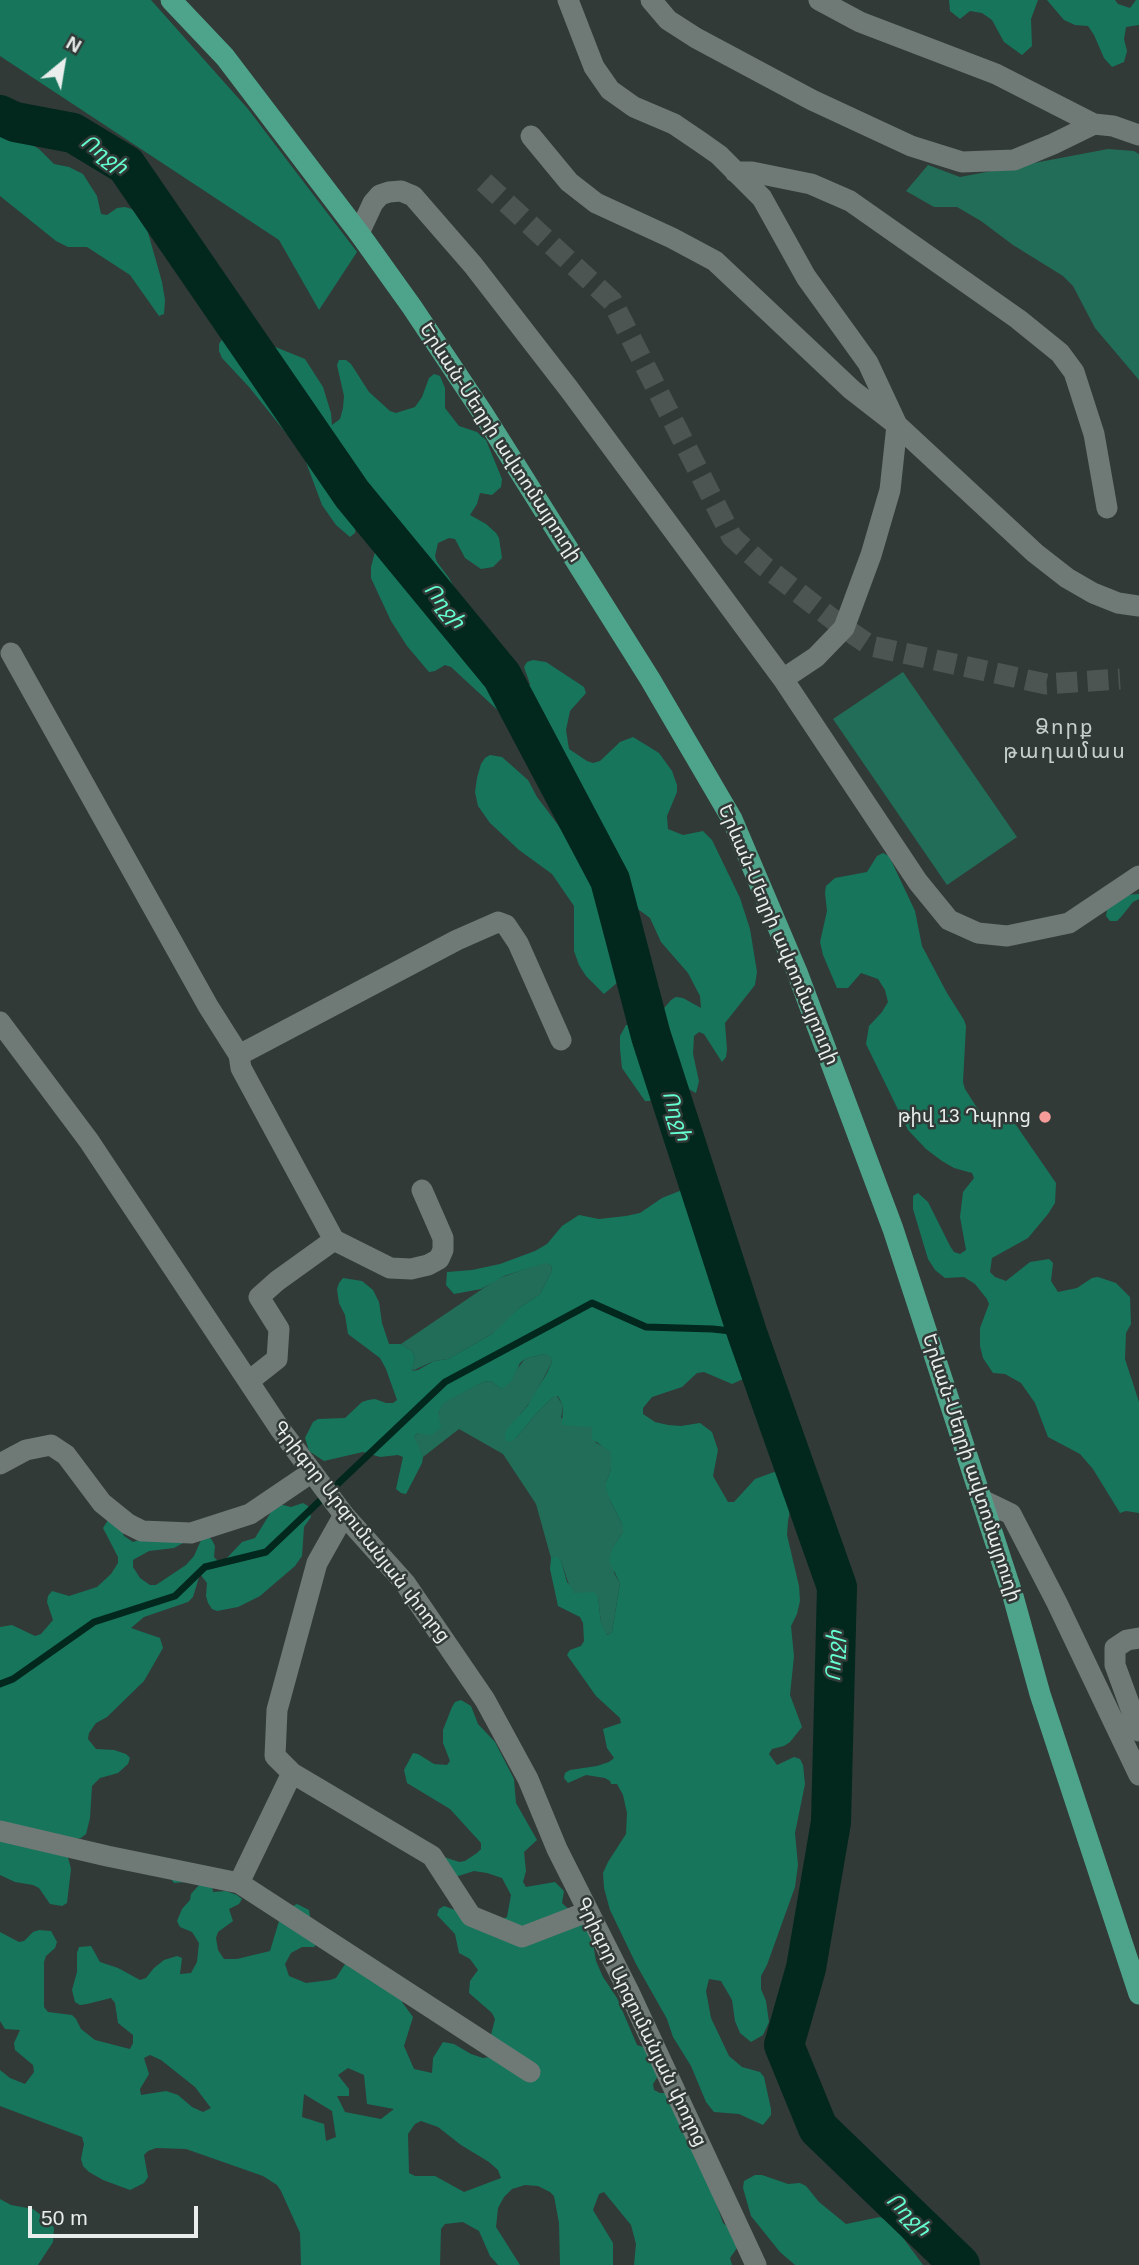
<!DOCTYPE html>
<meta charset="utf-8">
<style>
body{margin:0}
#map{position:relative;width:1139px;height:2265px;overflow:hidden;background:#313a37;font-family:Helvetica,sans-serif}
canvas{display:block}
.north{position:absolute;left:28px;top:28px;width:70px;height:70px;-webkit-text-stroke:5px #313a37;paint-order:stroke;rotate:30deg;font-size:19px;font-weight:700;line-height:28px;text-align:center;color:#e9eeec}
.north::after{content:'';display:block;margin:auto;width:24px;height:32px;background:#e9eeec;clip-path:polygon(50% 0,100% 100%,50% 72%,0 100%)}
.scale{position:absolute;left:28px;top:2206px;width:170px;height:32px;box-sizing:border-box;border:4px solid #e9eeec;border-top:0;padding-left:9px;font-size:21px;line-height:24px;white-space:nowrap;color:#e9eeec;-webkit-text-stroke:5px #313a37;paint-order:stroke}
</style>
<div id="map">
<canvas width="1139" height="2265"></canvas>
<div class="north">N</div>
<div class="scale">50 m</div>
</div>
<script>
const g = document.querySelector('canvas').getContext('2d');
g.lineJoin = 'round';
function fill(path, color) {
  g.fillStyle = color;
  g.fill(path, 'evenodd');
}
function shape(rows) {
  const path = new Path2D();
  for (const r of rows) {
    path.moveTo(r[0], r[1]);
    for (let i = 2; i < r.length; i += 2) path.lineTo(r[i], r[i + 1]);
  }
  return path;
}
function trace(path, color, width, dash) {
  g.strokeStyle = color;
  g.lineWidth = width;
  g.lineCap = dash ? 'butt' : 'round';
  g.setLineDash(dash || []);
  g.stroke(path);
}
function label(font, color, halo, rows, align = 'center') {
  g.font = font + ' Helvetica,"Noto Sans Armenian",sans-serif';
  g.lineWidth = 5;
  g.setLineDash([]);
  g.textBaseline = 'middle';
  g.strokeStyle = halo;
  g.fillStyle = color;
  for (const [text, x, y, turn = 0] of rows) {
    g.save();
    g.translate(x, y);
    g.rotate((+turn || 0) * Math.PI / 180);
    g.textAlign = isNaN(turn) ? turn : align;
    if (halo) g.strokeText(text, 0, 0);
    g.fillText(text, 0, 0);
    g.restore();
  }
}
fill(shape([
 [1108,149,1134,151,1139,154,1139,380,1095,328,1073,286,1063,276,1013,245,981,221,957,207,934,207,906,191,928,165,960,177],
 [903,672,1017,837,947,885,833,719],
 [545,1262,551,1265,552,1271,540,1294,519,1308,502,1326,492,1334,448,1359,434,1361,412,1371,415,1357,412,1351,401,1344,497,1279],
 [544,1354,550,1355,552,1362,532,1400,520,1414,516,1438,537,1413,552,1398,557,1396,563,1406,561,1418,592,1427,596,1443,607,1448,611,1452,611,1470,606,1482,610,1500,623,1526,623,1532,613,1547,614,1573,620,1583,612,1632,606,1635,601,1623,598,1597,575,1593,570,1588,561,1561,557,1557,551,1558,536,1504,503,1454,459,1429,423,1457,416,1444,414,1437,438,1414,443,1402,483,1382,491,1381,501,1389,525,1359]
]), '#226d57');
fill(shape([
 [0,0,151,0,248,109,357,252,319,310,279,240,0,56],
 [949,0,1038,0,1031,19,1032,46,1022,55,1004,42,992,20,982,13,970,11,960,19,950,11],
 [1047,0,1115,0,1118,4,1130,8,1136,0,1139,0,1139,25,1126,27,1124,39,1127,51,1124,62,1112,67,1104,58,1094,35,1088,26,1075,25,1064,20],
 [0,130,9,131,39,149,54,164,69,167,83,174,97,196,101,214,107,215,117,208,125,207,138,211,145,222,162,282,165,300,164,314,159,316,130,275,87,247,68,247,56,241,0,196],
 [231,336,263,342,305,359,323,387,331,413,332,425,340,419,343,408,344,396,337,365,339,360,346,360,351,364,369,392,390,411,396,413,415,407,422,397,429,378,434,374,440,376,445,388,445,408,459,426,477,432,486,440,502,479,501,487,492,495,480,493,477,504,470,515,486,524,496,533,499,538,502,558,493,567,481,569,465,558,455,539,449,538,438,543,435,556,437,562,449,578,460,598,483,655,497,673,507,682,519,688,526,689,530,684,524,667,527,662,533,660,546,662,584,687,586,693,570,711,566,730,569,749,587,761,593,763,600,761,620,742,633,737,659,753,672,771,677,785,677,792,667,816,668,829,683,835,703,831,712,840,740,898,750,929,757,972,755,985,725,1023,727,1050,726,1057,722,1062,704,1034,699,1032,694,1036,693,1054,699,1081,696,1093,662,1075,656,1077,653,1083,653,1096,650,1101,645,1101,622,1068,620,1049,620,1036,626,1025,639,1025,653,1021,671,1000,676,997,683,998,701,1008,700,996,688,973,661,942,650,918,635,907,630,911,621,929,619,935,623,962,622,974,618,982,604,994,586,976,579,965,574,951,574,906,552,874,519,850,490,823,478,806,475,792,477,778,481,764,485,758,490,755,502,757,528,780,537,797,568,838,576,856,601,884,613,890,626,892,631,889,609,870,566,797,519,740,517,728,451,667,445,665,435,671,429,672,407,646,391,621,371,578,371,567,376,548,378,529,361,481,343,458,337,454,331,458,332,477,355,520,356,527,355,533,350,537,336,525,322,505,303,454,249,387,222,358,219,351,219,344,223,338],
 [883,853,889,856,915,911,922,946,947,993,964,1020,966,1026,963,1082,965,1089,981,1114,992,1121,1010,1121,1016,1125,1056,1183,1055,1203,1048,1214,1028,1238,992,1258,990,1272,995,1277,1006,1281,1030,1262,1049,1259,1053,1263,1051,1281,1058,1292,1077,1288,1092,1278,1098,1277,1116,1283,1130,1297,1131,1324,1126,1333,1125,1359,1139,1402,1139,1513,1126,1511,1120,1513,1093,1469,1080,1454,1048,1437,1035,1403,1021,1383,1005,1374,993,1373,983,1358,980,1346,980,1328,989,1304,987,1299,975,1284,964,1277,945,1278,935,1270,928,1259,913,1209,913,1196,918,1193,928,1202,950,1246,954,1252,960,1254,966,1250,960,1217,963,1192,974,1178,972,1173,954,1168,942,1161,926,1149,908,1130,866,1044,869,1026,882,1012,888,1002,885,990,878,979,861,973,848,988,837,988,823,955,820,942,827,911,825,893,826,886,835,878,867,872,877,856],
 [1139,894,1139,899,1133,902,1121,917,1117,921,1110,921,1106,916,1107,910,1125,895],
 [682,1190,689,1191,694,1196,706,1248,707,1270,715,1289,716,1303,745,1373,743,1379,732,1384,704,1372,697,1373,682,1387,652,1397,643,1408,643,1414,655,1422,668,1425,681,1426,700,1423,712,1432,718,1450,713,1476,728,1502,734,1502,755,1479,774,1472,780,1474,790,1482,793,1495,788,1521,787,1535,799,1586,800,1601,797,1614,791,1626,794,1656,790,1695,802,1727,790,1742,784,1746,772,1749,769,1754,777,1765,794,1757,800,1759,803,1765,805,1784,795,1833,798,1865,795,1887,767,1965,761,1976,761,1989,766,2001,769,2022,763,2035,751,2042,740,2033,735,2021,732,2000,721,1981,709,1979,706,1991,711,2018,729,2056,742,2067,760,2072,764,2077,771,2109,771,2115,763,2125,739,2114,714,2112,706,2102,691,2066,673,2037,667,2019,636,1964,610,1910,604,1888,603,1873,608,1862,626,1834,627,1813,623,1795,617,1784,611,1784,610,1781,605,1778,586,1775,568,1783,564,1778,565,1773,570,1770,597,1766,609,1762,614,1758,607,1748,603,1729,621,1723,620,1718,596,1696,567,1655,570,1650,581,1646,584,1641,583,1623,580,1617,558,1606,550,1569,551,1558,557,1556,561,1561,567,1582,575,1593,594,1592,598,1597,601,1623,607,1635,612,1632,620,1583,609,1561,613,1547,623,1532,623,1526,610,1500,606,1488,606,1482,611,1470,611,1452,592,1439,592,1427,562,1425,563,1406,558,1396,552,1398,537,1413,516,1438,510,1442,505,1440,505,1433,508,1428,528,1405,547,1373,552,1362,550,1356,544,1354,525,1359,520,1363,511,1382,501,1389,491,1381,483,1382,443,1403,438,1414,441,1427,432,1435,418,1433,414,1437,423,1457,422,1463,406,1494,401,1493,396,1489,403,1457,398,1455,380,1457,363,1452,324,1461,309,1451,305,1438,313,1422,318,1419,345,1418,362,1402,368,1400,375,1399,386,1403,393,1403,397,1400,386,1369,380,1358,348,1334,345,1315,339,1303,337,1289,339,1283,343,1278,362,1281,373,1290,379,1302,382,1323,389,1344,401,1344,412,1351,415,1357,412,1371,418,1370,434,1361,448,1359,492,1334,519,1308,540,1294,552,1271,551,1265,545,1263,504,1276,481,1289,454,1294,446,1285,447,1272,472,1270,500,1264,535,1251,547,1244,562,1226,579,1215,599,1219,626,1216,640,1213,662,1198],
 [303,1503,308,1506,311,1517,304,1527,302,1556,295,1566,260,1596,238,1607,217,1611,212,1609,208,1603,206,1596,207,1583,200,1574,193,1597,188,1602,144,1617,131,1628,160,1638,163,1648,144,1681,107,1717,96,1723,89,1733,88,1739,96,1749,114,1750,126,1754,130,1758,128,1764,118,1773,100,1778,92,1786,90,1818,86,1834,81,1838,75,1839,68,1857,71,1869,67,1903,62,1906,50,1904,39,1888,33,1885,15,1882,0,1875,0,1627,12,1625,35,1636,41,1634,53,1620,47,1602,48,1596,52,1591,69,1596,97,1587,111,1574,118,1563,118,1557,103,1528,110,1517,119,1525,124,1536,133,1542,139,1540,185,1542,174,1548,149,1551,133,1560,133,1567,140,1578,150,1585,156,1585,186,1565,194,1556,202,1538,208,1536,212,1540,215,1546,214,1557,219,1562,225,1560,242,1542,255,1538,274,1507,279,1504,291,1507],
 [461,1700,471,1706,478,1724,495,1742,514,1779,516,1803,537,1840,524,1852,526,1871,523,1882,526,1887,555,1882,564,1891,562,1903,577,1917,592,1937,596,1961,603,1977,617,1998,637,2045,643,2047,647,2043,660,2073,653,2084,654,2090,660,2093,666,2093,712,2191,723,2223,728,2227,737,2248,730,2258,732,2265,634,2265,636,2244,631,2225,604,2192,599,2194,593,2210,613,2243,613,2265,560,2265,559,2223,554,2196,550,2192,538,2186,525,2185,512,2189,504,2197,498,2208,496,2227,520,2265,498,2265,490,2256,479,2231,463,2222,445,2224,441,2229,440,2265,301,2265,300,2233,281,2191,277,2185,263,2176,186,2149,156,2148,148,2151,144,2155,148,2177,144,2183,130,2190,103,2180,89,2172,83,2166,81,2159,84,2144,82,2137,0,2106,0,2070,10,2078,25,2084,34,2072,33,2065,15,2050,14,2043,20,2030,5,2029,0,2021,0,1932,19,1942,24,1941,33,1932,39,1930,51,1931,57,1942,55,1948,46,1956,44,1962,44,2007,48,2012,72,2015,76,2019,81,2029,95,2040,130,2049,133,2043,133,2035,118,2023,115,2003,111,1998,87,2004,80,2005,75,2002,72,1990,77,1972,77,1953,79,1947,91,1946,100,1962,118,1968,140,1980,146,1978,154,1968,164,1960,177,1956,182,1958,180,1974,191,1973,197,1962,199,1943,192,1932,180,1927,177,1921,182,1909,190,1900,191,1894,199,1885,187,1882,174,1883,170,1878,212,1886,213,1892,226,1891,237,1895,242,1899,239,1904,229,1909,233,1921,218,1932,216,1938,218,1950,224,1959,237,1959,270,1951,282,1911,297,1904,309,1910,310,1916,308,1921,318,1942,314,1947,302,1947,291,1953,285,1964,289,1976,306,1983,330,1980,336,1978,347,1961,402,1996,402,2002,413,2017,404,2046,414,2069,432,2073,433,2058,443,2042,454,2044,471,2054,483,2058,490,2057,490,2039,495,2019,492,2013,469,1993,470,1981,478,1970,470,1959,459,1953,455,1934,437,1915,439,1909,444,1906,493,1923,507,1917,511,1895,502,1878,487,1873,474,1871,449,1879,441,1856,459,1862,465,1861,477,1853,481,1849,481,1843,450,1809,407,1783,404,1770,413,1753,418,1754,434,1764,447,1765,450,1761,443,1743,443,1730,452,1707,455,1702],
 [150,2055,161,2060,195,2087,211,2108,203,2112,192,2107,178,2095,166,2091,141,2095,140,2089,149,2074,144,2058],
 [348,2068,364,2075,367,2104,394,2109,381,2119,345,2112,337,2096,349,2096,349,2089,338,2075],
 [304,2094,332,2111,336,2137,326,2141,324,2124,302,2117],
 [421,2121,438,2127,461,2145,489,2162,498,2170,501,2178,464,2192,435,2176,415,2176,409,2173,408,2134,415,2124],
 [755,2175,762,2175,788,2184,800,2183,806,2186,819,2202,846,2224,880,2217,886,2220,898,2231,923,2265,795,2265,780,2252,751,2216,743,2188,744,2181],
 [0,2199,11,2205,33,2209,50,2222,54,2228,53,2242,38,2265,0,2265]
]), '#17755c');
trace(shape([
 [0,1684,13,1679,94,1622,175,1596,205,1567,266,1552,445,1382,592,1303,646,1327,713,1329,747,1333]
]), '#02281d', 7);
trace(shape([
 [0,115,15,122,73,133,126,165,352,494,502,676,610,880,651,1036,747,1333,837,1587,831,1822,806,1968,784,2045,818,2128,960,2265]
]), '#02281d', 40);
trace(shape([
 [484,182,612,301,732,537,764,566,844,628,871,646,1046,684,1120,679]
]), '#4d5552', 21, [21, 10]);
trace(shape([
 [568,0,594,67,610,90,634,107,674,124,702,143,719,155,762,198,806,277,868,363,897,425,890,490,871,555,844,628,816,657,783,679],
 [651,0,668,20,696,38,812,100,911,146,962,162,1014,160,1053,144,1094,124],
 [819,0,860,22,996,74,1094,124,1113,126,1139,135],
 [531,136,569,182,596,203,672,238,715,261,852,390,897,425,1035,553,1067,578,1093,593,1118,603,1139,606],
 [735,172,752,172,811,184,850,201,1018,319,1060,353,1074,372,1094,434,1107,508],
 [359,233,373,203,380,195,389,192,401,191,413,196,473,265,569,389,783,679,918,882,949,920,978,933,1007,936,1069,923,1139,876],
 [11,653,208,1006,239,1055,241,1068,334,1240,390,1268,411,1269,428,1265,439,1259,443,1250,443,1238,422,1190],
 [239,1055,457,940,498,922,506,925,518,943,561,1040],
 [249,1381,277,1359,279,1329,259,1297,277,1281,334,1240],
 [0,1464,26,1450,51,1445,66,1455,102,1503,128,1524,142,1531,191,1533,250,1514,312,1472],
 [982,1500,1011,1514,1057,1603,1139,1775],
 [1139,1638,1127,1640,1115,1648,1115,1665,1139,1731],
 [292,1773,275,1756,277,1710,317,1563,344,1515],
 [0,1831,107,1856,239,1883,530,2072],
 [239,1883,292,1773,432,1856,471,1916,522,1937,587,1912]
]), '#6f7975', 21);
trace(shape([
 [0,1022,89,1141,280,1429,344,1515,405,1583,485,1700,528,1779,557,1849,629,1992,756,2265]
]), '#6f7975', 21);
trace(shape([
 [171,0,225,57,359,233,412,307,484,415,650,679,732,819,797,972,893,1229,1013,1596,1040,1694,1139,1994]
]), '#4ea48a', 21);
for (const [x, y, r, color] of [
 [1045,1117,7,"#f59b99"]
]) {
  const dot = new Path2D();
  dot.arc(x, y, r, 0, 2 * Math.PI);
  g.fillStyle = color;
  g.fill(dot);
  trace(dot, '#313a37', 2.5);
}
label('19px', '#e9eeec', '#313a37', [
 ["Երևան-Մեղրի ավտոմայրուղի",500,443,57],
 ["Երևան-Մեղրի ավտոմայրուղի",778,935,67],
 ["Երևան-Մեղրի ավտոմայրուղի",971,1468,72],
 ["Գրիգոր Արզումանյան փողոց",361,1532,52],
 ["Գրիգոր Արզումանյան փողոց",641,2022,64]
]);
label('19px', '#e9eeec', '#313a37', [
 ["թիվ 13 Դպրոց",1031,1117]
], 'right');
label('italic 21px', '#64fed0', '#313a37', [
 ["Ողջի",104,155,36],
 ["Ողջի",444,606,51],
 ["Ողջի",676,1116,72],
 ["Ողջի",835,1656,-88],
 ["Ողջի",908,2215,44]
]);
g.letterSpacing = '2px';
label('21px', '#c5d0cb', '#313a37', [
 ["Ձորք",1065,728],
 ["թաղամաս",1065,752]
]);
g.letterSpacing = '0px';
</script>
